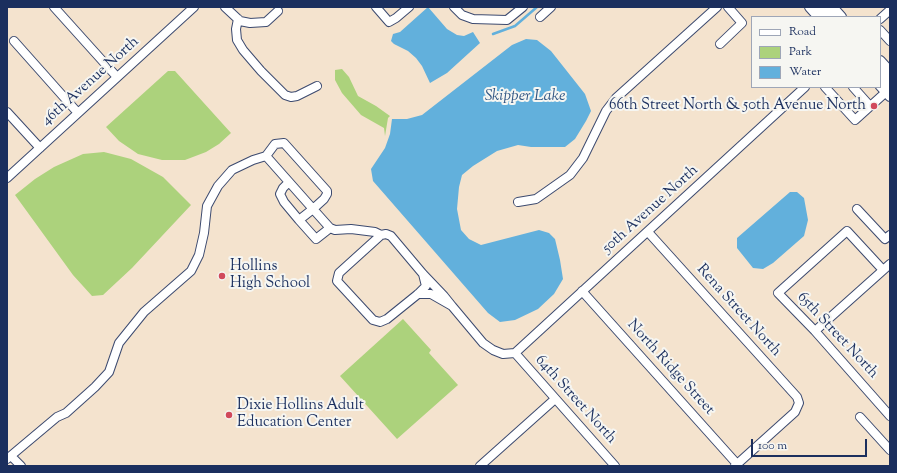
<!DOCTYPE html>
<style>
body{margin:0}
#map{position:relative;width:897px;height:473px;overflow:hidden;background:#f4e3ce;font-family:"Sorts Mill Goudy",serif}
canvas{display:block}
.frame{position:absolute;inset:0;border:8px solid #1b2f5e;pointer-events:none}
.legend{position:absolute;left:751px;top:16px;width:130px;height:72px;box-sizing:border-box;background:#f6f6f2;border:1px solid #9ea6b7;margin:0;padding:5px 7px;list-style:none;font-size:12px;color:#1b2f5e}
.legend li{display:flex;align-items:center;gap:8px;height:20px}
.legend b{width:20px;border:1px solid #9ea6b7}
.scale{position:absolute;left:751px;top:439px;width:116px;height:18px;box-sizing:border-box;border:2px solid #1b2f5e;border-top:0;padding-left:5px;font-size:12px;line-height:14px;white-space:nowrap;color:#1b2f5e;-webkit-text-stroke:3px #f6f6f2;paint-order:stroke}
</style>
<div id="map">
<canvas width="897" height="473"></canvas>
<div class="frame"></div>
<ul class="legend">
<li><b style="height:5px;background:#fff"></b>Road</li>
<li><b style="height:11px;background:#acd27c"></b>Park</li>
<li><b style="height:11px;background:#62b0dc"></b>Water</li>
</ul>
<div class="scale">100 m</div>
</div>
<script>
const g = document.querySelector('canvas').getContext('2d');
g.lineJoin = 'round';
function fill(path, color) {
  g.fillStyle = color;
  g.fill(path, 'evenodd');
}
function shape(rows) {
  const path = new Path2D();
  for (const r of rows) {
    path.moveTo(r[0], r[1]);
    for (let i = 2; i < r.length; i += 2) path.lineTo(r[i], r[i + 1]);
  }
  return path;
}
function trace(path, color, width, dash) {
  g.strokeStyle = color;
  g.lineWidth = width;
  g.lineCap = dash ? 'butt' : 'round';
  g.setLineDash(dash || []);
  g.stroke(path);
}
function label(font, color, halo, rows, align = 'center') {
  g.font = font + ' "Sorts Mill Goudy",serif';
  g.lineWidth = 4;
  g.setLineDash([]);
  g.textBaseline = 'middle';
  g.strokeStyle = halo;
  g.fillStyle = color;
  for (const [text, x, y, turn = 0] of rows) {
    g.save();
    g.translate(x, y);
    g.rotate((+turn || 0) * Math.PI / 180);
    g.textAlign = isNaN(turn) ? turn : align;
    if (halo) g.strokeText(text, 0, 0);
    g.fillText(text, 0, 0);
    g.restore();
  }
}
fill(shape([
 [342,69,349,77,358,96,376,106,390,116,388,118,385,136,384,128,361,115,342,93,335,80,335,70],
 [168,71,175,71,231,133,219,144,206,152,185,160,162,160,138,154,119,141,106,127],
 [104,152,131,159,163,177,191,205,132,268,103,295,92,296,73,275,15,195,35,179,54,167,83,154],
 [403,319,431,350,429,353,458,385,397,439,340,376]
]), '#acd27c');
fill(shape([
 [428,7,447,29,457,35,464,36,473,32,480,43,447,73,430,83,422,66,416,58,408,51,394,44,391,41,393,34,400,32],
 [526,39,537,40,551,51,585,94,591,111,586,121,575,139,565,147,531,147,518,145,497,151,473,166,462,175,459,187,457,209,461,230,469,239,481,245,539,230,549,233,555,239,560,260,563,279,554,294,538,309,515,320,500,322,488,313,373,181,371,169,385,148,390,134,392,119,407,119,422,115,512,45],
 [790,192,797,192,804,198,808,220,804,236,773,263,763,269,753,268,737,248,737,238]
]), '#62b0dc');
trace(shape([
 [493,34,515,26,537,7]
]), '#62b0dc', 2.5);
const minor = shape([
 [54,7,117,77],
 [225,7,240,21,250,23,266,22,278,11],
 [376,7,389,22,396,18,409,7],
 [454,7,462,15,473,19,507,20,523,7],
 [540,17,551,7],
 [238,19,236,29,237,40,243,50,261,71,285,95,291,97,297,96,317,86],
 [880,19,890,10],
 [880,30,890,41],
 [14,41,78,113],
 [720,44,742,23,728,7],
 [825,87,855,120,886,92],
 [853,87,870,106],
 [7,112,40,148],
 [266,156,313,209,299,220],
 [7,178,194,7],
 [289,182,283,188,280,194,284,202,299,220,316,239,330,228],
 [518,202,536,199,570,175,583,158,606,111,616,98,717,7],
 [857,209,885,239,890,235],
 [648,232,797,397,799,403,795,412,735,466],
 [883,270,847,231,778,293,815,331,890,416],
 [582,291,737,464],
 [418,294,431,294,452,306,444,296,423,274,391,236,386,234,381,235,339,273,337,281,373,320,380,322,387,319,418,294,426,286,423,274],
 [452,306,483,343,493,350,503,354,515,353],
 [815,331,890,264],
 [515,353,805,87],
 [515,353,615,466],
 [860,417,890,450],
 [11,456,21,466],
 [7,459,57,417,66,413,95,387,109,372,119,343,144,312,191,271,199,255,204,233,207,206,218,186,232,170,253,160,266,156,275,144,284,143,327,191,327,194,324,199,313,209,330,228,335,230,351,229,375,232,381,235],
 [480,466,555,399]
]);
const major = shape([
 [810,7,819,17],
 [821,7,830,17],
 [832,7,841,17],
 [880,61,890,72],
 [880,73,890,84],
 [880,85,890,96]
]);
trace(minor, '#3c4a6f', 10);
trace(major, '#3c4a6f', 12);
trace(minor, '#fff', 8);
trace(major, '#fff', 10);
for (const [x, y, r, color] of [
 [874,106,4,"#d1495b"],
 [222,276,4,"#d1495b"],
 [229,415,4,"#d1495b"]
]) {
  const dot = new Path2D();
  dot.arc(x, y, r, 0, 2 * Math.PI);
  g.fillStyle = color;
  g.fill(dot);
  trace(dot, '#f6f6f2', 1.5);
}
label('15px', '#1b2f5e', '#f6f6f2', [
 ["46th Avenue North",91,82,-42],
 ["50th Avenue North",651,210,-42],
 ["Rena Street North",738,311,48],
 ["65th Street North",837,336,47],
 ["North Ridge Street",670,368,48],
 ["64th Street North",575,400,48]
]);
label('15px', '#1b2f5e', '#f6f6f2', [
 ["66th Street North & 50th Avenue North",866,106,"right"],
 ["Hollins",230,267],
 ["High School",230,284],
 ["Dixie Hollins Adult",237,406],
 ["Education Center",237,423]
], 'left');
label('italic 16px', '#305684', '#f6f6f2', [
 ["Skipper Lake",525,97]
]);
</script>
